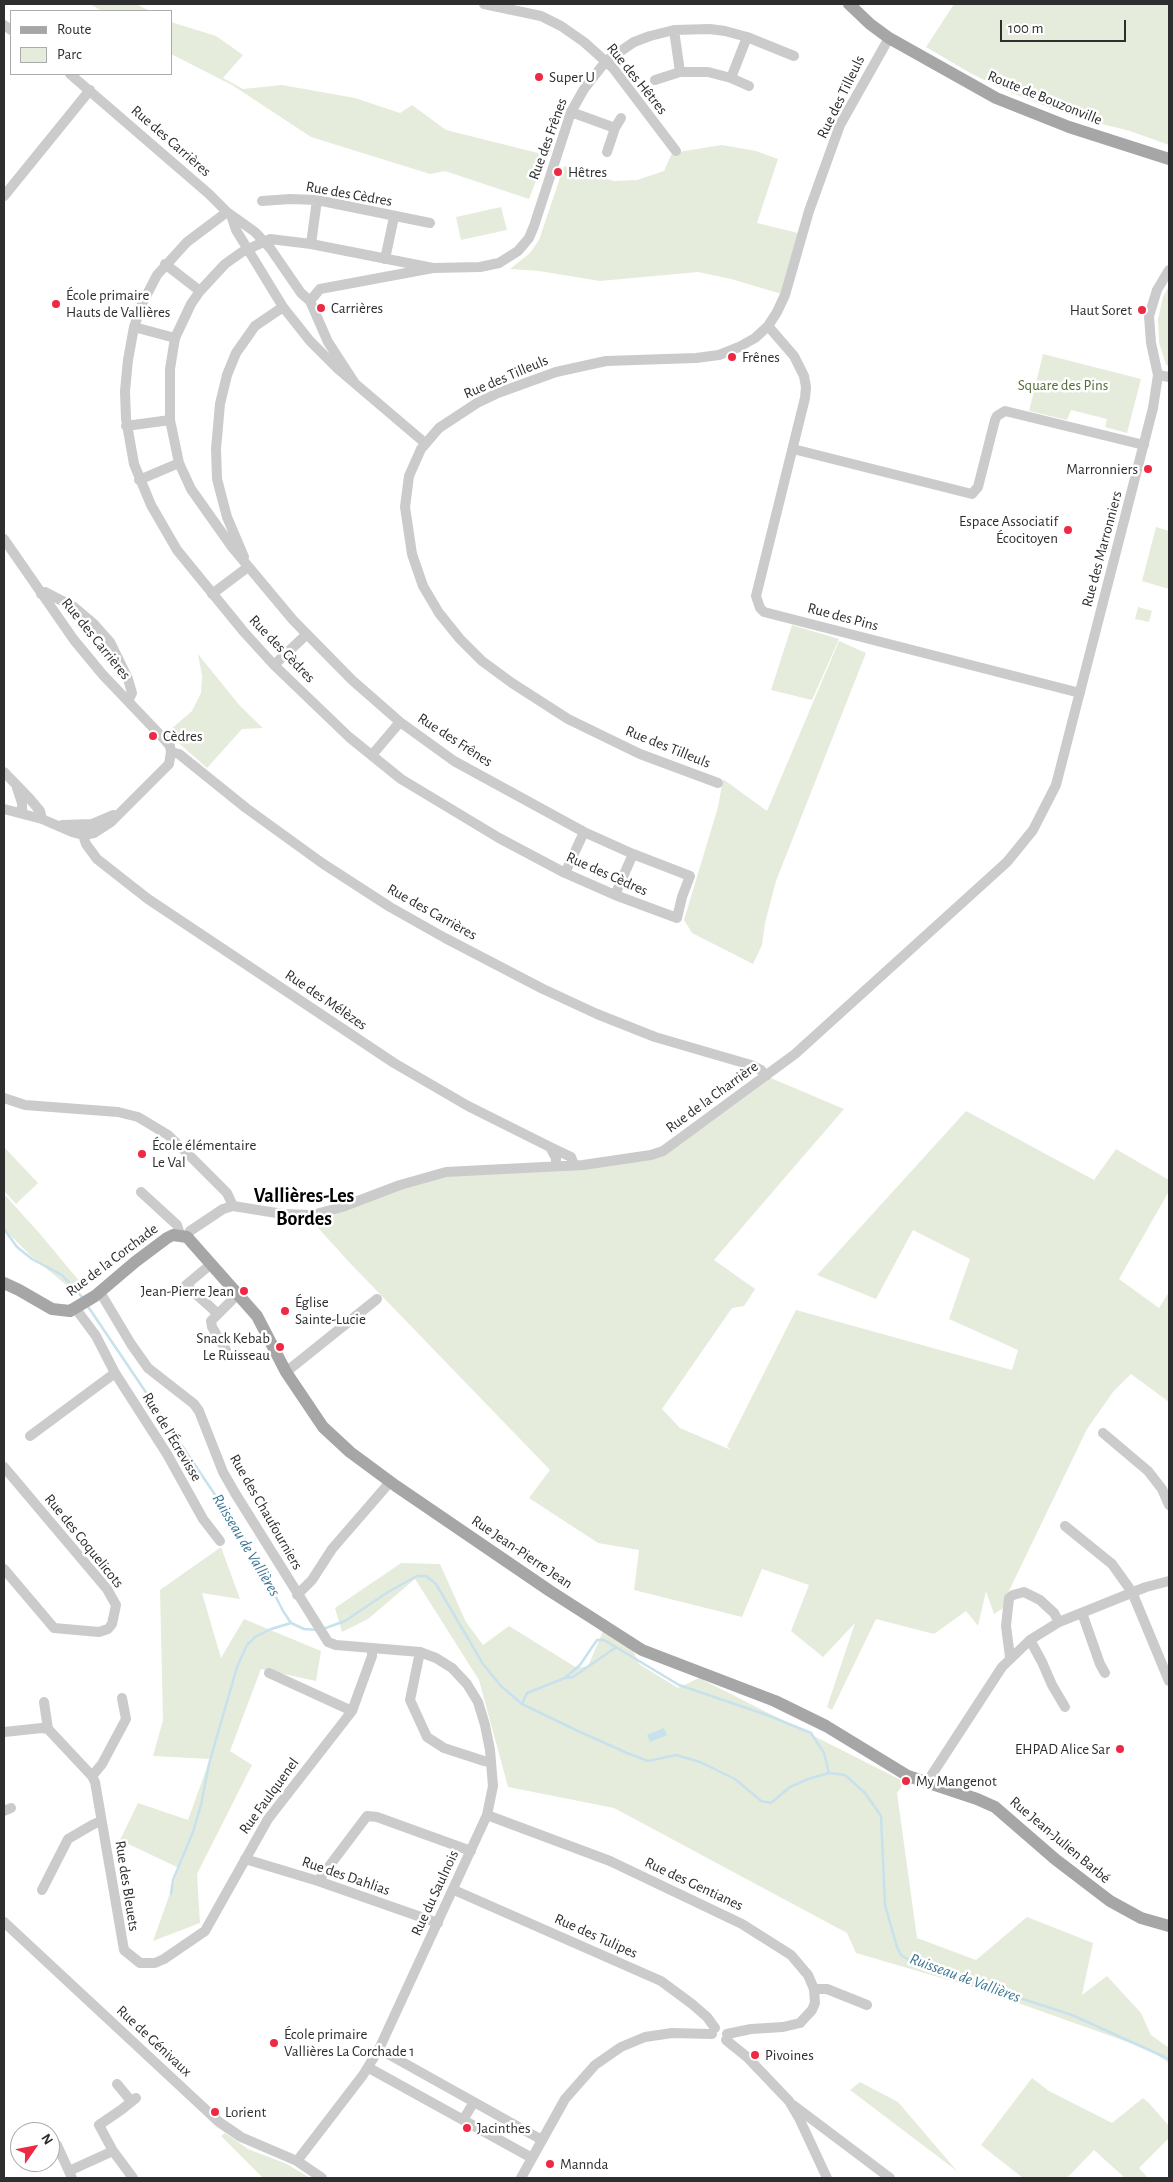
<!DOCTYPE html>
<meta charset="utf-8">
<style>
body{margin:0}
#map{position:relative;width:1173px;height:2182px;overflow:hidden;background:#fff;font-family:"Alegreya Sans",sans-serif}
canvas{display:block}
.frame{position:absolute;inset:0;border:5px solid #2e2e2e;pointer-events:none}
.legend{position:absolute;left:10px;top:10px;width:162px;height:65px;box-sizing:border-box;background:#fff;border:1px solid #ababab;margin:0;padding:6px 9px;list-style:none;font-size:15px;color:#2e2e2e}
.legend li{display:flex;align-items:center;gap:10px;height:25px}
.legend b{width:25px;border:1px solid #ababab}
.north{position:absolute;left:10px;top:2122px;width:50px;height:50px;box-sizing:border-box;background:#fff;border:1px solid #ababab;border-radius:50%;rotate:57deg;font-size:14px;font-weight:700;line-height:20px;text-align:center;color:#2e2e2e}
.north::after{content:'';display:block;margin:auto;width:18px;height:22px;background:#ed2944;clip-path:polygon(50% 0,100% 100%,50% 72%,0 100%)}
.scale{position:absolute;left:1000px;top:20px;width:126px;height:22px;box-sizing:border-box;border:2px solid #2e2e2e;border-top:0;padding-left:6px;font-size:15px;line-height:18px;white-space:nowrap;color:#2e2e2e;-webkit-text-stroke:4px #fff;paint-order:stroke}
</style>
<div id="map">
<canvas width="1173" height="2182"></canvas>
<div class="frame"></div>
<ul class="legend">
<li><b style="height:6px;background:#a6a6a6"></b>Route</li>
<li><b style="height:14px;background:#e6ecdb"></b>Parc</li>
</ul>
<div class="north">N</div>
<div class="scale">100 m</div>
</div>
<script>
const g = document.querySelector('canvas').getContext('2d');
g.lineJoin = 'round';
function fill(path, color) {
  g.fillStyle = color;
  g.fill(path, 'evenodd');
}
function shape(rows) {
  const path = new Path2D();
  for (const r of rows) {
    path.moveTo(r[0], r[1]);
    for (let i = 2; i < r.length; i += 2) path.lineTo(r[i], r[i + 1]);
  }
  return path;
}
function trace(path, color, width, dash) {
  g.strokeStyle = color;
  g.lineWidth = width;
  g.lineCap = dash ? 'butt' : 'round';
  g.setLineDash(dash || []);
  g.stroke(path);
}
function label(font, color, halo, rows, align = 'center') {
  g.font = font + ' "Alegreya Sans",sans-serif';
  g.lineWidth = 5;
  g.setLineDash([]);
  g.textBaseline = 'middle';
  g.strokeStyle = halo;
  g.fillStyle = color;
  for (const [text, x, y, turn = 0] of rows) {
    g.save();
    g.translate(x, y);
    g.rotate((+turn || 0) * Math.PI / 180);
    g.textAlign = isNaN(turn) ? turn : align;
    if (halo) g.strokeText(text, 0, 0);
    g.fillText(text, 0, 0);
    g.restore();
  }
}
fill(shape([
 [90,4,136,4,150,11,102,11],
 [954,4,1169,4,1169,145,1130,131,1074,117,1012,93,972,74,926,47],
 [171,22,216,36,243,55,223,78,243,89,282,85,355,98,400,113,412,105,446,130,546,155,529,199,445,171,430,174,311,137,232,85,171,54],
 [722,145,756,151,778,159,757,223,802,234,785,295,731,279,698,272,600,281,539,271,510,269,530,253,539,240,564,166,614,181,637,180,664,171,672,153],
 [501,207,507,230,461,240,456,217],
 [1169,286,1169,366,1166,365,1159,342,1158,319,1163,297],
 [1043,354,1141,379,1127,433,1105,427,1107,419,1071,410,1067,420,1029,411],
 [1156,527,1169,531,1169,589,1142,581],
 [1138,607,1152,611,1149,622,1135,619],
 [792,625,839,639,812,700,771,690],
 [839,641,866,653,776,881,765,923,762,945,753,964,692,933,684,920,718,807,723,779,767,811],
 [198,654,240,706,263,728,242,729,207,768,173,738,171,733,171,729,192,711,201,693,202,676],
 [766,1076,844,1109,714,1260,755,1289,744,1306,732,1308,662,1409,680,1428,731,1450,727,1446,796,1310,1012,1370,1018,1350,949,1319,970,1259,913,1230,876,1299,817,1275,966,1111,1094,1180,1116,1149,1169,1180,1169,1191,1119,1279,1159,1308,1169,1292,1169,1402,1131,1374,1113,1392,1087,1429,1007,1595,1003,1608,994,1614,986,1591,978,1626,966,1611,934,1634,876,1619,832,1710,827,1707,855,1623,823,1657,791,1631,809,1585,762,1569,742,1617,634,1590,639,1550,598,1543,529,1498,550,1470,349,1262,310,1219,416,1180,651,1155],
 [4,1147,38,1183,16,1204,4,1191],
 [4,1194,41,1235,85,1288,70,1288,32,1257,4,1229],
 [221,1547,240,1599,202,1593,221,1658,244,1619,321,1651,316,1681,261,1669,230,1751,252,1765,197,1874,200,1923,153,1941,179,1868,120,1840,138,1803,188,1820,210,1759,153,1756,163,1720,160,1590],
 [401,1563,440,1564,466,1622,483,1645,509,1626,577,1668,588,1666,603,1631,633,1650,639,1664,678,1688,699,1678,905,1782,897,1793,917,1938,976,1960,1027,1917,1093,1943,1082,1995,1107,1976,1141,2013,1151,2035,1169,2048,1169,2063,1150,2050,976,1988,856,1953,847,1933,614,1808,508,1787,479,1680,415,1579,368,1619,342,1632,335,1608],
 [1032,2078,1049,2091,1112,2123,1143,2098,1149,2103,1169,2126,1169,2138,1139,2168,1148,2178,1125,2178,1094,2150,1067,2178,1023,2178,981,2145],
 [860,2082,898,2102,957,2171,850,2090],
 [225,2133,248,2149,287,2164,310,2178,263,2178,221,2136]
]), '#e6ecdb');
fill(shape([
 [664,1728,667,1735,650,1742,647,1735]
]), '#c7e1ed');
trace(shape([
 [4,1229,17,1247,32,1259,62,1275,83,1298],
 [87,1305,251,1548,283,1611,291,1623,304,1629,318,1630],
 [323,1629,345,1621,388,1592,417,1576,426,1576,436,1584,483,1664,501,1686,522,1704,578,1731,627,1753,648,1761,676,1755,700,1762,735,1779,761,1801,771,1803,790,1787,808,1779,829,1773,845,1775,865,1793,881,1816,885,1905,897,1947,901,1955,915,1964,1072,2015,1169,2059],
 [566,1678,573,1677,615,1648],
 [522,1704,527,1693,565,1678,580,1665,597,1640,604,1640,679,1685,767,1715,811,1733,824,1753,829,1773],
 [171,1894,173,1880,193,1832,201,1805,209,1764,237,1667,247,1645,255,1637,271,1629,291,1623]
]), '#c7e1ed', 2.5);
trace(shape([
 [484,4,541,16,561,26,584,42,613,68,676,151],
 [4,25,11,30],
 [674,30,680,72],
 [70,74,209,194,227,212,255,232,270,248,301,293,310,301,328,342,354,382],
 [731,78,747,37],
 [655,80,680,72,708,72,731,78,749,86],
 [571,112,615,128],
 [607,152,615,128,621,118],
 [4,196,90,90],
 [262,201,290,199,317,200,430,223],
 [227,212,187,242,157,275,142,304,134,327,128,360,125,391,126,419,134,464,151,505,177,550,244,632,274,665,349,737,401,779,499,838,565,873,615,895,677,918,682,897,690,876,633,854,584,832,454,761,400,722,352,680,293,620,232,547,191,489,179,463,170,420,170,369,175,338,191,304,200,291,225,264,242,252,270,239,311,244,433,268],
 [231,215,236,230,283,307,310,341,338,369,425,443],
 [311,244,317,200],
 [385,259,394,217],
 [165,264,200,291],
 [310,301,320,289,433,268,480,267,499,263,518,251,529,238,534,226,571,112,584,89,606,61,634,42,650,36,674,30,710,29,725,31,747,37,794,56],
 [768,326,794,356,804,376,806,387,805,398,756,596,760,608,764,612,1080,693],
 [134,327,175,338],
 [1158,375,1169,377],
 [126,426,170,420],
 [793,449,972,494,978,487,995,420,997,416,1005,411,1144,445],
 [139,480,179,463],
 [4,539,74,640,103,675,165,740,170,746,171,752,169,764,111,822,94,833,83,835,72,832,42,819,4,809],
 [244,557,227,517,217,479,216,449,220,404,227,375,236,353,255,326,283,307],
 [41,594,45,592,74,607,94,624,110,642,128,679,132,693,128,701],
 [212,594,248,567],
 [274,665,307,634],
 [171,752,179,754,246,808,322,863,390,907,445,938,543,989,597,1014,655,1037,751,1065,761,1070,766,1076],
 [372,755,400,722],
 [4,772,30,799,40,811,42,819],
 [718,783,640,754,568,719,512,683,482,661,460,639,439,613,423,586,412,554,405,507,409,476,421,449,439,428,477,403,498,393,556,372,606,361,696,358,719,355,739,347,755,338,768,326,777,312,785,295,809,211,840,125,889,38],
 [17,788,22,803,22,813],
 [62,825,92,824,113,815],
 [83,826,83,835,86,844,97,859,148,899,394,1063,468,1106,550,1147],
 [565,873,584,832],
 [615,895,633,854],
 [4,1098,25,1105,118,1112,138,1117,168,1135,190,1156,227,1193,233,1206],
 [556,1166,556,1158,550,1147,571,1157,574,1165],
 [141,1192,177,1225,180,1234],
 [187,1237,190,1231,223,1209,233,1206,283,1214,312,1215,342,1207,400,1185,446,1172,583,1165,651,1155,663,1151,795,1054,1007,862,1033,830,1056,785,1153,408,1158,375,1151,343,1149,316,1157,290,1169,270],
 [210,1265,186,1285,217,1313],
 [100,1292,131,1344,148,1368,194,1404,199,1411,223,1472,235,1493,328,1642,336,1645,420,1652,436,1658,452,1668,467,1684,478,1702,485,1725,490,1750,493,1786,487,1815,379,2049,363,2075,297,2161],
 [76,1309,96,1336,115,1373,167,1454,203,1519,220,1541],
 [226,1350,212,1327,211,1321,237,1295],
 [286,1372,377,1299],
 [1103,1433,1148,1471,1162,1489,1169,1505],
 [30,1436,115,1373],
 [4,1467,107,1589,116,1605,112,1624,108,1629,99,1632,54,1628,4,1569],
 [1065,1526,1112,1564,1132,1592,1169,1681],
 [297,1595,312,1580,332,1549,390,1482],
 [1082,1613,1100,1664,1105,1673],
 [1030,1640,1042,1662,1052,1685,1065,1707],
 [420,1652,410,1700,427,1737,444,1748,484,1761,491,1762],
 [1010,1657,1006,1626,1009,1598,1013,1595,1024,1592,1040,1600,1054,1613,1059,1622],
 [269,1673,352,1711],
 [44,1702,48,1729],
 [4,1732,42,1728,48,1729,92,1776,95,1782,124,1950,140,1963,155,1963,164,1959,205,1931,268,1819,352,1711,372,1656,372,1648],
 [92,1776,102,1764,126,1719,122,1698],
 [928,1783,931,1776,1002,1667,1030,1640,1059,1622,1146,1587,1169,1581],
 [4,1811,11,1808],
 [487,1815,610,1861,742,1924,791,1955,808,1975,814,1989,827,1989,867,2005],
 [245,1859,318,1881,438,1923],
 [318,1881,367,1816,377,1817,471,1851],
 [42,1890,68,1839,92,1825,101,1821],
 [454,1890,661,1981,692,2004,707,2017,715,2028],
 [4,1922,219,2122,241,2137,297,2161,322,2178],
 [727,2034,751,2029,783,2027,800,2023,812,2010,815,2003,814,1989],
 [726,2040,747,2057,789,2101,799,2118,827,2178],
 [379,2049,542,2140],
 [369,2068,532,2158],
 [117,2084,131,2101],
 [793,2105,890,2178],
 [463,2120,474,2102],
 [57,2145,72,2178],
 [69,2171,113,2151],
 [133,2178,113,2151,99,2125,121,2110,136,2098],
 [521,2178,565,2099,595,2065,621,2047,645,2037,672,2033,712,2034]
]), '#cbcbcb', 10);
trace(shape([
 [849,4,870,24,889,38,996,98,1069,127,1169,159],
 [4,1283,19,1290,52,1309,70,1311,95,1296,135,1262,167,1238,173,1235,187,1237,257,1316,286,1372,323,1427,350,1452,396,1486,550,1591,642,1650,775,1701,826,1726,908,1776,977,1799,995,1807,1055,1859,1110,1901,1141,1918,1169,1926]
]), '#a6a6a6', 12);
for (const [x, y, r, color] of [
 [539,77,5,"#ed2944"],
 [558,172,5,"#ed2944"],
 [56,304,5,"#ed2944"],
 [321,308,5,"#ed2944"],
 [1142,310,5,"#ed2944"],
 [732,357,5,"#ed2944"],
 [1148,469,5,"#ed2944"],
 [1068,530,5,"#ed2944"],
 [153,736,5,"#ed2944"],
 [142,1154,5,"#ed2944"],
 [244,1291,5,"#ed2944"],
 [285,1311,5,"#ed2944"],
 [280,1347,5,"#ed2944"],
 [1120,1749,5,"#ed2944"],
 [906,1781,5,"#ed2944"],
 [274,2043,5,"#ed2944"],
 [755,2055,5,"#ed2944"],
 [215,2112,5,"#ed2944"],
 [467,2128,5,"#ed2944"],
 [550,2164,5,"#ed2944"]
]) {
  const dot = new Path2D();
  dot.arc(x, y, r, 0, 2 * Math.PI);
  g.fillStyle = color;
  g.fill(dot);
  trace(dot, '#fff', 2);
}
label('15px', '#2e2e2e', '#fff', [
 ["Super U",549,77],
 ["Hêtres",568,172],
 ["École primaire",66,295],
 ["Hauts de Vallières",66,312],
 ["Carrières",331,308],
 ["Haut Soret",1132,310,"right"],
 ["Frênes",742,357],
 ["Marronniers",1138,469,"right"],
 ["Espace Associatif",1058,521,"right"],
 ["Écocitoyen",1058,538,"right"],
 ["Cèdres",163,736],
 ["École élémentaire",152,1145],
 ["Le Val",152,1162],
 ["Jean-Pierre Jean",234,1291,"right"],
 ["Église",295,1302],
 ["Sainte-Lucie",295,1319],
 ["Snack Kebab",270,1338,"right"],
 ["Le Ruisseau",270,1355,"right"],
 ["EHPAD Alice Sar",1110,1749,"right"],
 ["My Mangenot",916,1781],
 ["École primaire",284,2034],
 ["Vallières La Corchade 1",284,2051],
 ["Pivoines",765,2055],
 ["Lorient",225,2112],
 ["Jacinthes",477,2128],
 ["Mannda",560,2164]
], 'left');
label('15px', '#2e2e2e', '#fff', [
 ["Rue des Hêtres",637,79,51],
 ["Rue des Tilleuls",841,97,-64],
 ["Route de Bouzonville",1045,98,22],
 ["Rue des Frênes",548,139,-70],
 ["Rue des Carrières",171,141,41],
 ["Rue des Cèdres",349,194,10],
 ["Rue des Tilleuls",506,377,-23],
 ["Rue des Marronniers",1102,549,-75],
 ["Rue des Pins",843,617,15],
 ["Rue des Carrières",96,639,51],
 ["Rue des Cèdres",282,649,46],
 ["Rue des Frênes",455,740,33],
 ["Rue des Tilleuls",668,747,22],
 ["Rue des Cèdres",607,874,24],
 ["Rue des Carrières",432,912,29],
 ["Rue des Mélèzes",326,1000,34],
 ["Rue de la Charrière",712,1097,-36],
 ["Rue de la Corchade",112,1260,-37],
 ["Rue de l'Écrevisse",172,1437,59],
 ["Rue des Chaufourniers",266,1512,60],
 ["Rue des Coquelicots",84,1541,51],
 ["Rue Jean-Pierre Jean",522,1552,34],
 ["Rue Faulquenel",269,1796,-54],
 ["Rue Jean-Julien Barbé",1060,1840,40],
 ["Rue des Dahlias",346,1876,19],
 ["Rue des Gentianes",694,1884,25],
 ["Rue des Bleuets",127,1886,81],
 ["Rue du Saulnois",435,1893,-65],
 ["Rue des Tulipes",596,1936,24],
 ["Rue de Génivaux",154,2041,43]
]);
label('15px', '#546c3a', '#fff', [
 ["Square des Pins",1063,385]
]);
label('italic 16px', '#397694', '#fff', [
 ["Ruisseau de Vallières",246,1545,59],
 ["Ruisseau de Vallières",965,1978,20]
]);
label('bold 20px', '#000', '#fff', [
 ["Vallières-Les",304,1196],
 ["Bordes",304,1219]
]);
</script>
